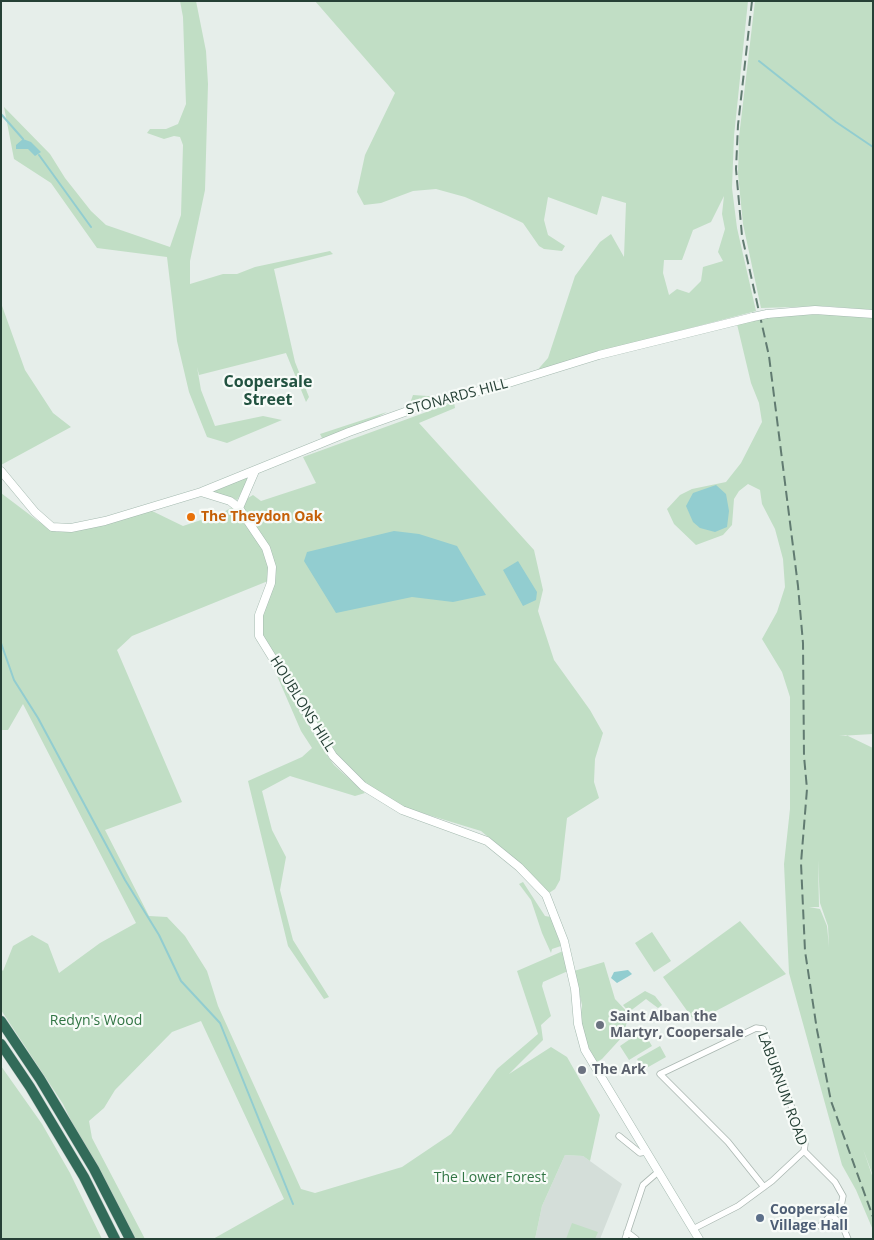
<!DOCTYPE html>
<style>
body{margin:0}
#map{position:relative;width:874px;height:1240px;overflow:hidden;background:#e6eeea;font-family:"Open Sans",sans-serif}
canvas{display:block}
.frame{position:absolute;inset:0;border:2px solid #264036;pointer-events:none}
</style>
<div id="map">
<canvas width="874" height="1240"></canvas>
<div class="frame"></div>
</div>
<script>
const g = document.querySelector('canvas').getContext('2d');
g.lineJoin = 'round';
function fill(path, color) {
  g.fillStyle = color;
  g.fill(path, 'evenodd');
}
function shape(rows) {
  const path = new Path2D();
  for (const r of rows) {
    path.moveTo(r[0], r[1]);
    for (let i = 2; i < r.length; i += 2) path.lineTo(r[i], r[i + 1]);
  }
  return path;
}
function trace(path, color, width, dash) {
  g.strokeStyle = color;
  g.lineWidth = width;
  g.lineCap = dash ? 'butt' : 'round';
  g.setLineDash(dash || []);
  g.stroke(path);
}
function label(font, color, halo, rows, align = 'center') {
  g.font = font + ' "Open Sans",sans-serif';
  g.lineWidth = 4.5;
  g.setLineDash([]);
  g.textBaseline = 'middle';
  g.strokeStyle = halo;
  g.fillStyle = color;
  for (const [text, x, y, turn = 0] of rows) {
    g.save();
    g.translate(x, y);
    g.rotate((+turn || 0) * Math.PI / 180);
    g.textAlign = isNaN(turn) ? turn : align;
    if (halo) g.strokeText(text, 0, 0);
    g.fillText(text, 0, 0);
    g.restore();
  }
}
fill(shape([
 [565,1155,583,1156,622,1184,600,1239,535,1239,542,1206]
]), '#d4ded9');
fill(shape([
 [180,1,196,1,206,51,208,84,205,190,190,261,190,284,223,274,237,274,255,267,330,251,333,254,274,269,295,362,309,397,306,402,286,353,199,375,197,367,201,390,215,426,263,416,282,420,227,443,207,437,189,392,177,341,167,257,97,248,51,183,14,159,4,107,50,154,65,178,91,211,106,225,170,247,181,215,183,145,180,137,174,136,164,139,147,133,150,129,166,129,178,124,186,104,183,17],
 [315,1,748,1,734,136,732,188,737,228,756,311,652,338,534,374,548,358,575,276,600,242,611,234,624,257,626,203,602,196,597,215,548,197,544,220,548,235,565,246,562,251,544,249,539,246,523,223,506,215,465,197,436,189,413,191,381,203,364,205,357,192,365,155,395,93],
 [724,196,722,214,725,229,718,252,723,261,703,267,701,281,689,293,677,289,669,295,663,273,664,260,682,260,693,230,711,222],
 [755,1,873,1,873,310,825,306,761,308,743,224,738,174,739,137],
 [1,303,25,370,53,413,71,427,1,465],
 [788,312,873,316,873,734,839,736,846,735,873,748,873,1176,863,1149,873,1178,873,1230,856,1190,842,1165,789,973,784,864,790,809,790,697,782,672,762,639,777,612,785,587,783,559,775,529,762,504,760,490,748,484,739,491,734,499,732,525,723,535,696,545,674,524,667,509,680,495,692,489,726,482,741,463,762,422,759,403,751,383,736,320],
 [818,860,820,903,828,926,829,947,827,926,820,909,809,907,819,907],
 [413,395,442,397,409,406],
 [454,402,455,408,419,423,534,550,543,590,538,611,554,660,590,710,603,733,595,759,594,782,599,798,567,818,560,880,555,889,549,893,525,868,481,831,409,809,367,788,342,765,262,637,261,625,268,581,132,636,117,650,182,802,105,830,149,916,167,917,185,936,207,971,218,1006,301,1189,315,1193,402,1167,451,1134,497,1069,538,1034,517,971,563,951,568,971,543,982,542,986,551,1016,541,1025,543,1040,509,1074,551,1047,567,1057,600,1115,590,1161,583,1156,565,1155,542,1206,535,1239,213,1239,284,1199,201,1021,172,1032,115,1090,104,1108,89,1121,92,1138,145,1239,128,1239,63,1104,1,1010,1,969,3,971,13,946,32,935,48,944,59,973,100,943,136,923,23,704,8,730,1,730,1,493,38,521,57,532,148,509,183,526,222,513,253,495,261,501,316,483,303,457],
 [387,412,367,423,323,440,320,434],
 [251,475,237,500,209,491,232,483],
 [275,671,327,755,334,765,365,793,355,796,290,776,262,791,272,830,286,857,280,890,293,940,329,997,324,999,288,946,248,781,302,757,312,748,301,731],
 [523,882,545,916,551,917,561,946,552,949,551,953,542,933,531,900,519,884],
 [740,921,786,974,695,1022,663,977],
 [652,932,671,961,654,972,635,943],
 [604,962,615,999,629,1014,623,1036,602,1059,595,1063,589,1054,580,1023,582,1005,574,971],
 [645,991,655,996,662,1005,658,1008,646,999,629,1012,623,1005],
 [639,1033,646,1036,652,1046,629,1060,620,1046],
 [660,1046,666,1057,643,1070,637,1059],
 [1,1066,42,1124,70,1173,102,1239,1,1239],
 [572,1223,598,1232,595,1239,566,1239]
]), '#c1dec5');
fill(shape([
 [23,139,31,142,41,152,35,156,28,149,16,149,16,145],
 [716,485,726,494,729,511,727,527,715,532,700,528,693,522,686,506,693,493],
 [394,531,419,534,457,546,486,595,453,602,412,597,336,613,304,561,307,552],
 [518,561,537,592,536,600,523,606,503,570],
 [628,970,632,974,629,976,617,983,611,978,614,972]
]), '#92cdd0');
trace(shape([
 [759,61,836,122,873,147],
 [1,114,23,139],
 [39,155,91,227],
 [1,643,14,680,38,718,125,880,159,935,181,981,220,1023,293,1204]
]), '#92cdd0', 2);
const street = shape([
 [619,1136,640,1153,645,1152],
 [804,1151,835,1182,843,1196,841,1206,820,1226],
 [764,1187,728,1142,660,1074,756,1028,763,1029,805,1144,804,1151],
 [832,1215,843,1227,848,1239],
 [693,1229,738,1206,772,1181,804,1151],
 [627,1232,636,1239],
 [625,1239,643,1185,658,1172]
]);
const secondary = shape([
 [767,314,815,310,873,314],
 [1,471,35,512,52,527,71,528,105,521,201,492,349,432,430,403,499,386,599,355,753,317],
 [201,492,230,501,239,508,266,548,272,567,271,583,259,615,259,636,333,756,363,786,402,810,487,841,519,867,546,895,564,941,575,989,578,1024,585,1050,699,1239],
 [239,508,255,471]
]);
const highway = shape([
 [1,1021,40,1079,94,1169,130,1239],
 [1,1044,30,1087,84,1177,115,1239]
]);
trace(street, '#a9b6b0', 7);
trace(secondary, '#a5bab0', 9);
trace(highway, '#c2cac7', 11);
trace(street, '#fff', 5.5);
trace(secondary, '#fff', 8);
trace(highway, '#326b59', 10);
trace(shape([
 [752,1,738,125,736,169,742,236,769,356,798,586,803,643,804,756,807,789,801,863,805,951,817,1030,831,1101,873,1217]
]), '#617b71', 2, [10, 5]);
const secondaryBridge = shape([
 [753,317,767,314]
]);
trace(secondaryBridge, '#a5bab0', 9, []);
trace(secondaryBridge, '#fff', 8);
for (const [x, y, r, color] of [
 [191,517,5,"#e8710a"],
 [600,1025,5,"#6b7280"],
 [582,1070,5,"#6b7280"],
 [760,1218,5,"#5c6f8a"]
]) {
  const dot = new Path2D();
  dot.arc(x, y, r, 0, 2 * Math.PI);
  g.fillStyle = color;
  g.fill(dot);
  trace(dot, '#f7fbf8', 2);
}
label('14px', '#264036', '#f7fbf8', [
 ["STONARDS HILL",457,397,-15],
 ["HOUBLONS HILL",302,704,58],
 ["LABURNUM ROAD",782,1089,70]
]);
label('bold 14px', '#c56008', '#f7fbf8', [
 ["The Theydon Oak",201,517]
], 'left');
label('bold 14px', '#5b616d', '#f7fbf8', [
 ["Saint Alban the",610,1017],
 ["Martyr, Coopersale",610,1033],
 ["The Ark",592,1070]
], 'left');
label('14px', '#317544', '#f7fbf8', [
 ["Redyn's Wood",96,1021],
 ["The Lower Forest",490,1178]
]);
label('bold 14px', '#4e5e75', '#f7fbf8', [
 ["Coopersale",770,1210],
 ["Village Hall",770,1226]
], 'left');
label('bold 16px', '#225240', '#f7fbf8', [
 ["Coopersale",268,382],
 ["Street",268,400]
]);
</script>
